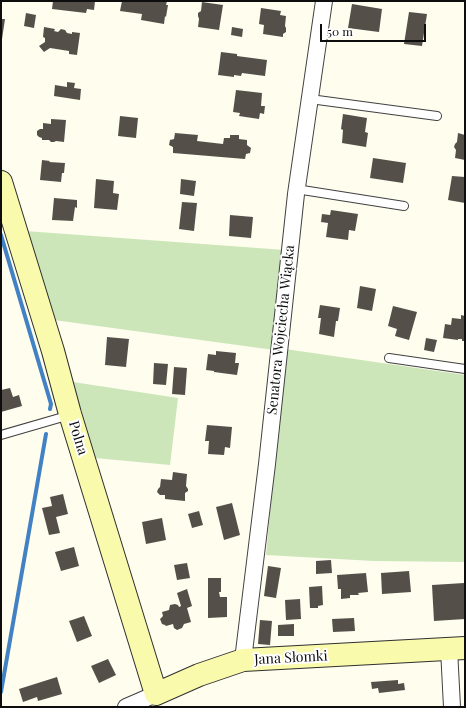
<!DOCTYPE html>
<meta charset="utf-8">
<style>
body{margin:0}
#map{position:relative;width:466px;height:708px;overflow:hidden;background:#fefdee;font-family:"Playfair Display",serif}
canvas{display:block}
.frame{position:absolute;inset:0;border:2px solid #0d0d0d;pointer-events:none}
.scale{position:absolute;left:320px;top:24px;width:106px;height:18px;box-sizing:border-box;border:2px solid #0d0d0d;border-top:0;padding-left:5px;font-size:12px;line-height:14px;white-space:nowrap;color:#0d0d0d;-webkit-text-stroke:3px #fff;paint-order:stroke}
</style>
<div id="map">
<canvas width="466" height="708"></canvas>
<div class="frame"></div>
<div class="scale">50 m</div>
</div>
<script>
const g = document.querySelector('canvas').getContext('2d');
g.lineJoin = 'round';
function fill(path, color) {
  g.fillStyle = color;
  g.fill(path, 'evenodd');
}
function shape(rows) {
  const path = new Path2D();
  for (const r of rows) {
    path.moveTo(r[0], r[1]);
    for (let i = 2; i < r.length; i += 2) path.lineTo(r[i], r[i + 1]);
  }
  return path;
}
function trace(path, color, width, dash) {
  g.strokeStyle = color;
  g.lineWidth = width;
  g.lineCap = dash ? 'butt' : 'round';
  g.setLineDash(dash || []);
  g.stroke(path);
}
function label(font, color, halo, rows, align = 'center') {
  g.font = font + ' "Playfair Display",serif';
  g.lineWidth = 4;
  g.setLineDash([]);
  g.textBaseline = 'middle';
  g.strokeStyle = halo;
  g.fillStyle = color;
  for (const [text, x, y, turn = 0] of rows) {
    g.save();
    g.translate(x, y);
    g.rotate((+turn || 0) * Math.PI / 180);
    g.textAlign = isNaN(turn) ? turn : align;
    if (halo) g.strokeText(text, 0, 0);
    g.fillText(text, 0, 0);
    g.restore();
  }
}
fill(shape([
 [25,231,285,250,274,350,54,320],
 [285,349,465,375,465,562,374,561,266,555],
 [73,382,178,398,170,465,95,458]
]), '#cce6ba');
trace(shape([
 [1,235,51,404,50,409],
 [1,692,46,434]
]), '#4282c4', 4);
fill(shape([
 [53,1,95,1,94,10,87,9,86,13,52,9],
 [122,1,167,1,166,5,168,5,166,17,165,16,164,24,141,20,142,14,120,11],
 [202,2,223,5,219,30,198,27,199,19,198,16,198,13,201,11],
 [352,4,382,9,379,32,348,28],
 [261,8,281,11,280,15,286,16,285,26,286,28,286,32,283,34,283,37,263,34,264,25,259,24],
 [409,12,427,14,422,46,404,44],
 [26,13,36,15,34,28,24,26],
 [1,19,5,19,2,39,1,39],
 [44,27,55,29,54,31,58,32,61,29,65,30,67,33,72,34,72,32,80,33,77,55,69,54,69,51,50,48,44,52,39,46,45,42,45,38,43,37],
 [232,27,243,29,242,37,231,35],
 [221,52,237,54,237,56,267,60,265,76,242,73,241,76,234,75,234,77,218,75],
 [67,82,75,83,74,88,81,89,80,100,54,96,55,85,67,87],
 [236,90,262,93,261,106,265,106,264,114,260,113,259,119,239,116,240,113,233,112],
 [343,114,367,118,365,132,368,133,366,147,342,143,343,130,341,129],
 [120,116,138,118,136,138,118,136],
 [51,119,66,120,64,142,56,141,54,142,51,142,49,140,42,140,42,138,39,137,37,135,37,131,40,129,43,129,43,123,51,124],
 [175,133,198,135,197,141,223,144,224,138,230,138,230,135,239,135,239,139,247,140,247,145,251,148,250,153,246,154,245,159,173,153,173,147,169,145,170,140,174,139],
 [458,133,465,135,465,160,455,158,456,150,454,147,455,144,457,142],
 [373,158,406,163,403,183,370,178],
 [42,160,50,161,49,162,65,163,64,173,62,173,61,182,40,180],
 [452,176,465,177,465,203,448,200],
 [96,179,114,181,113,193,119,194,117,210,94,208],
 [181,179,196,181,194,196,180,194],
 [54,198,77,200,77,208,75,207,73,221,52,220],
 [182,202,197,203,194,231,179,229],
 [331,210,358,214,355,231,349,230,348,240,326,237,328,223,321,222,322,214,330,215],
 [230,215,253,217,251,238,229,236],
 [360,286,376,289,372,311,357,308],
 [320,305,340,308,338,321,336,321,334,337,319,334,321,318,318,318],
 [393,306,417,312,409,340,395,336,397,329,388,326],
 [461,315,465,316,465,341,462,341,462,339,458,339,458,340,443,338,445,324,451,325,452,318,461,319],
 [107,337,129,339,126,367,105,365],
 [426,338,437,340,434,352,424,350],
 [216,351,236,353,235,363,239,363,237,375,214,372,214,371,206,370,208,354,216,355],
 [154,363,168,364,166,385,153,384],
 [174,367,187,368,185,395,172,394],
 [10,388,13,397,19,395,22,406,1,412,1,390],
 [207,425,232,427,230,448,225,447,224,455,208,454,209,441,205,441],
 [173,472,187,474,186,486,188,489,188,491,185,493,185,501,165,499,165,495,160,495,157,492,158,489,160,487,161,479,172,480],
 [63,494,68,514,56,517,60,533,49,535,42,508,52,506,50,497],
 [232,503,240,535,224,540,216,507],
 [199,511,203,525,192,528,188,514],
 [162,518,166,540,146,544,142,522],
 [74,547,79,566,61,571,55,552],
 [331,560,332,573,316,574,316,561],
 [187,563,190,578,177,580,174,565],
 [268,566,281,568,276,598,264,596],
 [409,571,411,592,382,594,381,573],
 [366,573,368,592,358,593,359,595,350,595,350,598,341,599,341,589,338,589,337,575],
 [208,578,221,578,221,592,219,592,220,597,227,597,227,617,208,618],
 [464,583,465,619,434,621,432,585],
 [322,586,323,605,318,606,318,608,310,608,309,587],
 [187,589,192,606,187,608,191,622,184,624,182,628,177,630,174,628,173,624,166,626,165,625,162,624,160,619,163,616,162,612,169,610,170,605,175,604,178,605,179,607,181,606,177,593],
 [300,599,301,619,286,620,285,600],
 [84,616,92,636,77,642,69,621],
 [354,618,355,631,333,632,332,619],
 [260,620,272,621,270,645,258,644],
 [294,624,294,636,278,636,278,625],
 [108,659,116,675,99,683,91,666],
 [57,677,62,694,38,701,37,697,23,702,19,689],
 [398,680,398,684,404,683,405,690,379,693,378,688,372,689,371,682]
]), '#554f4a');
const lane = shape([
 [310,99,437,116],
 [296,189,404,206],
 [389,358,465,369],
 [1,435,70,415]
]);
const street = shape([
 [449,649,452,707],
 [243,660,267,464,296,194,324,1],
 [126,707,156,694]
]);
const secondary = shape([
 [1,182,53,351,70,414,156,694,199,675,243,660,465,648]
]);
trace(lane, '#404040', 10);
trace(street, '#404040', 18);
trace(secondary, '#2f2f2f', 24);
trace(lane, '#fff', 8);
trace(street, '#fff', 16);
trace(secondary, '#fafaad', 22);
label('14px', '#0d0d0d', '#fff', [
 ["Senatora Wojciecha Wiącka",281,330,-84],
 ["Polna",78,438,73],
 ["Jana Słomki",291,658,-3]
]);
</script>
